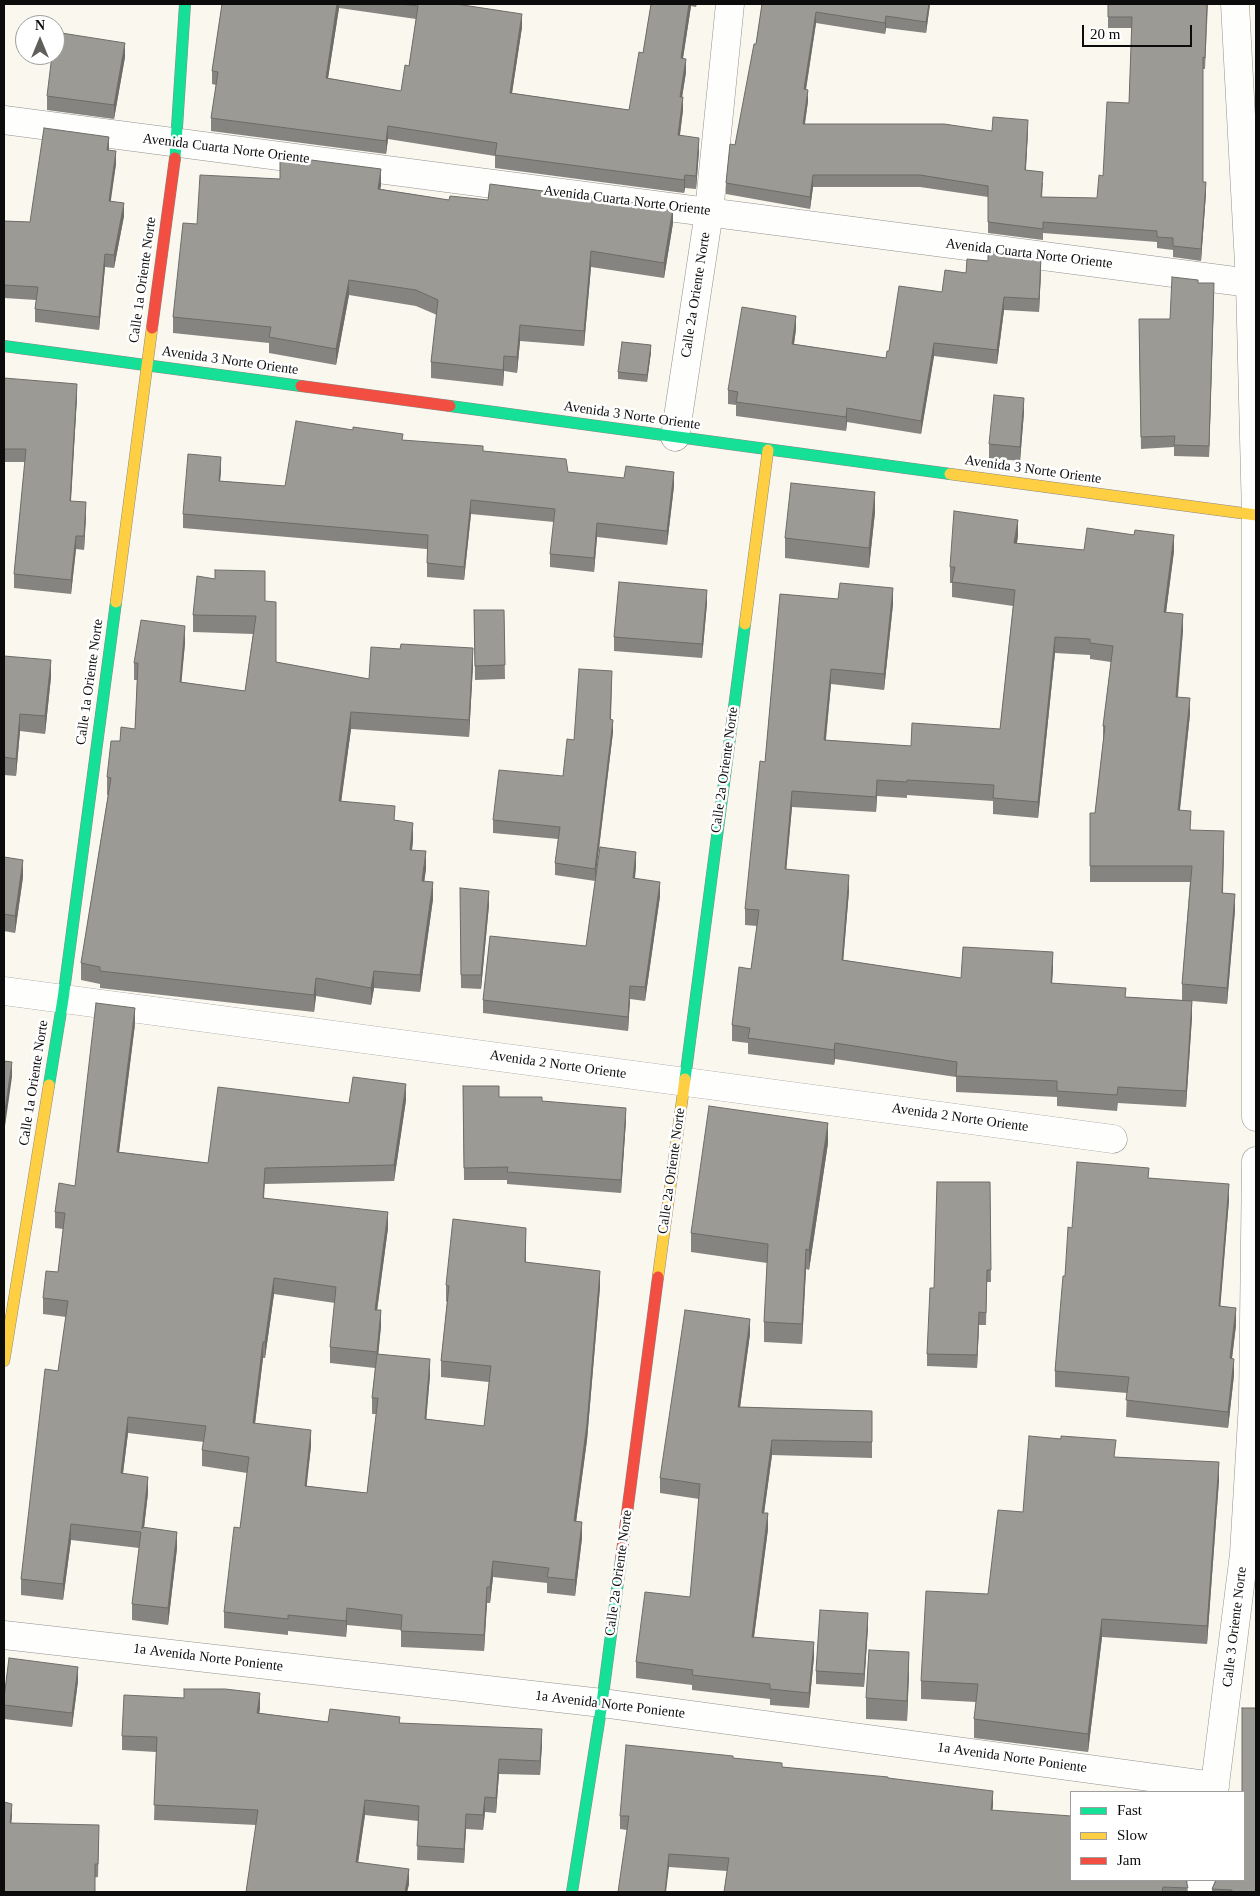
<!DOCTYPE html>
<style>
body{margin:0}
#map{position:relative;width:1260px;height:1896px;overflow:hidden;background:#faf7ef;font-family:Georgia,serif}
canvas{display:block}
.frame{position:absolute;inset:0;border:5px solid #0c0c0c;pointer-events:none}
.legend{position:absolute;left:1070px;top:1791px;width:175px;height:90px;box-sizing:border-box;background:#fff;border:1px solid #9e9e9e;margin:0;padding:6px 9px;list-style:none;font-size:15px;color:#0c0c0c}
.legend li{display:flex;align-items:center;gap:10px;height:25px}
.legend b{width:25px;border:1px solid #9e9e9e}
.north{position:absolute;left:15px;top:15px;width:50px;height:50px;box-sizing:border-box;background:#fff;border:1px solid #9e9e9e;border-radius:50%;rotate:0deg;font-size:14px;font-weight:700;line-height:20px;text-align:center;color:#0c0c0c}
.north::after{content:'';display:block;margin:auto;width:18px;height:22px;background:#5f5e5b;clip-path:polygon(50% 0,100% 100%,50% 72%,0 100%)}
.scale{position:absolute;left:1082px;top:25px;width:110px;height:22px;box-sizing:border-box;border:2px solid #0c0c0c;border-top:0;padding-left:6px;font-size:15px;line-height:18px;white-space:nowrap;color:#0c0c0c;-webkit-text-stroke:4px #fff;paint-order:stroke}
</style>
<div id="map">
<canvas width="1260" height="1896"></canvas>
<div class="frame"></div>
<ul class="legend">
<li><b style="height:6px;background:#16e098"></b>Fast</li>
<li><b style="height:6px;background:#ffcf43"></b>Slow</li>
<li><b style="height:6px;background:#f24e42"></b>Jam</li>
</ul>
<div class="north">N</div>
<div class="scale">20 m</div>
</div>
<script>
const g = document.querySelector('canvas').getContext('2d');
g.lineJoin = 'round';
function shape(rows) {
  const path = new Path2D();
  for (const r of rows) {
    path.moveTo(r[0], r[1]);
    for (let i = 2; i < r.length; i += 2) path.lineTo(r[i], r[i + 1]);
  }
  return path;
}
function trace(path, color, width, dash) {
  g.strokeStyle = color;
  g.lineWidth = width;
  g.lineCap = dash ? 'butt' : 'round';
  g.setLineDash(dash || []);
  g.stroke(path);
}
function fill(path, color) {
  g.fillStyle = color;
  g.fill(path, 'evenodd');
}
function label(font, color, halo, rows, align = 'center') {
  g.font = font + ' Georgia,serif';
  g.lineWidth = 5;
  g.setLineDash([]);
  g.textBaseline = 'middle';
  g.strokeStyle = halo;
  g.fillStyle = color;
  for (const [text, x, y, turn = 0] of rows) {
    g.save();
    g.translate(x, y);
    g.rotate((+turn || 0) * Math.PI / 180);
    g.textAlign = isNaN(turn) ? turn : align;
    if (halo) g.strokeText(text, 0, 0);
    g.fillText(text, 0, 0);
    g.restore();
  }
}
const street = shape([
 [1235,4,1250,283,1256,515,1256,1117],
 [4,120,1250,283],
 [675,437,709,212,730,4],
 [4,991,1113,1139],
 [4,1635,602,1703,1215,1786],
 [1214,1792,1244,1554,1253,1402,1256,1161],
 [1200,1892,1202,1880]
]);
const fast = shape([
 [175,158,185,4],
 [4,346,301,386],
 [450,406,950,474],
 [685,1079,745,624],
 [49,1085,63,999,116,602],
 [572,1892,602,1703,621,1559]
]);
const slow = shape([
 [950,474,1256,515],
 [116,602,152,328],
 [745,624,768,450],
 [658,1277,685,1079],
 [4,1361,49,1085]
]);
const jam = shape([
 [152,328,175,158],
 [301,386,450,406],
 [621,1559,658,1277]
]);
trace(street, '#93928e', 29);
trace(fast, '#8a8885', 12);
trace(slow, '#8a8885', 12);
trace(jam, '#8a8885', 12);
trace(street, '#fefefd', 28);
trace(fast, '#16e098', 11);
trace(slow, '#ffcf43', 11);
trace(jam, '#f24e42', 11);
fill(shape([
 [222,4,456,4,522,27,512,93,629,110,643,53,651,4,697,4,696,7,691,6,683,58,686,72,682,97,683,110,680,135,699,151,696,189,685,188,684,193,495,168,495,156,388,139,386,154,211,131,211,118,216,85,212,84,212,71],
 [339,8,416,19,409,66,401,91,328,78],
 [762,4,930,4,926,33,886,28,885,34,816,23,806,90,808,101,805,124,992,131,1028,131,1026,170,1043,183,1042,197,1097,198,1103,176,1129,103,1132,28,1108,28,1108,17,1208,4,1205,69,1203,69,1203,182,1206,193,1201,261,1173,257,1173,250,1157,248,1157,242,1043,233,1043,240,988,233,988,197,920,187,813,187,810,209,726,194,726,183,735,145,756,44],
 [125,57,114,119,47,110,47,96],
 [109,150,116,164,110,201,124,216,114,268,105,267,99,330,35,322,35,309,36,300,4,298,4,221,30,222],
 [280,156,381,185,380,189,449,200,673,223,664,278,591,267,584,346,520,341,517,373,504,371,503,386,431,378,431,362,437,315,416,306,349,295,336,365,269,353,269,343,173,333,173,317,197,224,280,179],
 [1041,271,1039,312,1004,310,997,364,934,356,921,434,847,422,846,431,736,416,736,405,728,404,728,390,796,329,794,344,886,358,889,351,942,292,966,273],
 [1198,283,1214,295,1209,457,1174,456,1174,447,1141,449,1139,331,1170,319],
 [651,352,647,382,618,379,618,372],
 [4,378,77,397,71,501,86,516,84,550,76,549,71,594,14,588,14,574,25,462,4,462],
 [1024,412,1020,461,989,458,989,444],
 [403,440,483,451,568,472,674,486,667,545,597,537,594,572,550,567,550,554,554,522,471,514,464,580,427,577,427,549,183,528,183,514,221,470,220,481,285,486],
 [875,512,869,568,785,558,785,538],
 [1018,536,1017,543,1084,550,1174,551,1166,612,1183,630,1178,697,1190,714,1180,810,1191,830,1224,847,1223,893,1235,910,1227,1004,1192,1001,1192,1017,1186,1107,1118,1103,1117,1111,1057,1106,1057,1097,956,1092,956,1077,835,1059,834,1065,748,1054,748,1043,732,1041,732,1025,751,969,757,926,745,925,745,909,765,762,780,594,893,604,884,690,831,684,826,740,911,746,1000,729,1013,606,952,597,952,583,950,583,950,567],
 [1055,653,1090,655,1090,659,1111,662,1103,726,1103,742,1095,813,1090,813,1090,882,1190,882,1182,984,1182,1000,1126,997,1052,983,1053,968,961,978,843,960,849,891,786,869,792,807,876,812,877,796,907,798,907,795,993,801,993,814,1038,818],
 [265,601,276,662,369,679,473,665,469,737,351,729,341,801,395,820,413,840,412,850,426,869,424,881,433,899,420,992,374,988,371,1005,316,996,314,1012,100,988,100,984,81,980,81,963,108,795,107,795,107,777,120,741,135,729,137,680,134,680,134,663,185,643,181,682,245,691,253,634,193,632,193,615],
 [707,603,702,658,614,651,614,637],
 [474,610,504,610,505,679,475,680],
 [4,656,51,677,45,734,20,731,16,776,4,775],
 [612,684,611,719,613,732,596,873,636,866,635,879,660,896,645,1001,630,999,628,1031,483,1013,483,1000,586,946,595,881,555,875,555,863,558,839,493,833,493,820,563,776,574,740],
 [4,857,23,877,15,933,4,931],
 [460,888,489,905,481,989,461,988],
 [135,1024,119,1152,208,1163,349,1103,406,1100,394,1181,265,1184,264,1198,388,1228,377,1310,381,1326,378,1354,430,1375,426,1419,484,1426,489,1382,441,1377,441,1361,447,1302,446,1301,446,1285,526,1244,526,1262,600,1287,587,1440,576,1522,582,1538,575,1596,547,1593,547,1583,493,1577,490,1603,487,1603,484,1651,401,1647,401,1630,347,1625,346,1637,288,1631,288,1635,224,1628,224,1612,240,1528,247,1473,202,1466,202,1450,204,1442,128,1433,123,1473,148,1493,144,1527,177,1548,168,1625,132,1620,132,1604,139,1548,71,1540,63,1600,21,1595,21,1579,58,1371,66,1317,43,1314,43,1298,58,1272,63,1229,55,1228,55,1212,75,1186],
 [274,1294,335,1303,330,1347,330,1363,375,1368,372,1398,372,1414,376,1414,367,1493,306,1486,311,1446,255,1424,263,1358,265,1358],
 [463,1086,499,1097,542,1101,626,1120,621,1193,507,1184,507,1180,464,1180],
 [828,1143,809,1270,806,1269,802,1344,764,1342,764,1322,767,1263,691,1252,691,1233],
 [1149,1178,1229,1200,1220,1306,1236,1325,1232,1358,1234,1375,1228,1428,1126,1417,1127,1393,1055,1387,1055,1371,1065,1276,1072,1228],
 [990,1182,991,1282,987,1282,986,1325,979,1325,977,1368,927,1366,927,1354,934,1288],
 [750,1334,740,1407,872,1411,872,1458,772,1455,764,1513,768,1529,754,1637,814,1657,809,1708,770,1705,770,1699,692,1690,692,1685,636,1678,636,1662,690,1597,699,1499,660,1493,660,1478],
 [1116,1457,1219,1480,1207,1644,1102,1637,1088,1752,974,1738,974,1719,976,1702,921,1699,921,1681,988,1594,1023,1512],
 [868,1627,864,1687,816,1684,816,1671],
 [909,1673,907,1721,866,1719,866,1698],
 [78,1681,72,1727,4,1719,4,1705],
 [260,1708,259,1713,328,1722,400,1723,542,1744,540,1775,499,1774,496,1813,485,1812,483,1830,466,1829,464,1863,417,1860,418,1821,365,1815,358,1862,409,1884,407,1892,246,1892,256,1825,154,1820,156,1752,122,1750,122,1736],
 [733,1759,782,1767,888,1778,993,1805,992,1810,1071,1880,1186,1880,1188,1892,724,1892,727,1871,669,1867,627,1830,620,1829,620,1816],
 [4,1802,12,1816,11,1823,99,1838,98,1877,4,1892],
 [1215,1881,1256,1892,1212,1892,1212,1889]
]), '#868480');
fill(shape([
 [337,4,339,4,339,8,326,91,326,78],
 [689,4,691,4,691,6,681,71,681,58],
 [929,4,930,4,926,33,926,22],
 [816,12,816,23,804,101,804,89],
 [522,14,522,27,510,106,510,93],
 [886,16,886,28,885,34,885,23],
 [125,43,125,57,114,119,114,105],
 [686,59,686,72,680,110,680,97],
 [808,90,808,101,803,135,803,124],
 [683,97,683,110,678,148,678,135],
 [1028,120,1028,131,1025,181,1025,170],
 [388,126,388,139,386,154,386,141],
 [109,137,109,149,107,163,107,150],
 [699,138,699,151,696,189,696,176],
 [116,151,116,164,109,214,109,201],
 [381,169,381,185,378,204,378,189],
 [685,175,685,188,684,193,684,180],
 [813,175,813,187,810,209,810,197],
 [1206,182,1206,193,1201,261,1201,249],
 [124,203,124,216,114,268,114,255],
 [673,208,673,223,664,278,664,263],
 [591,251,591,267,584,346,584,331],
 [105,254,105,267,99,330,99,317],
 [1041,258,1041,271,1039,312,1039,299],
 [349,280,349,295,336,365,336,349],
 [1214,283,1214,295,1209,457,1209,446],
 [1004,297,1004,310,997,364,997,350],
 [796,316,796,329,792,358,792,344],
 [520,325,520,341,517,373,517,357],
 [934,343,934,356,921,434,921,421],
 [651,345,651,352,647,382,647,375],
 [504,356,504,371,503,386,503,370],
 [77,384,77,397,70,514,70,501],
 [1024,398,1024,412,1020,461,1020,447],
 [847,408,847,422,846,431,846,417],
 [221,457,221,470,219,494,219,481],
 [674,472,674,486,667,545,667,531],
 [875,492,875,512,869,568,869,548],
 [471,500,471,514,464,580,464,567],
 [86,502,86,516,84,550,84,536],
 [1018,520,1018,536,1014,559,1014,543],
 [597,523,597,537,594,572,594,558],
 [1174,535,1174,551,1164,628,1164,612],
 [76,536,76,549,71,594,71,580],
 [893,588,893,604,884,690,884,674],
 [707,590,707,603,702,658,702,644],
 [1183,614,1183,630,1176,712,1176,697],
 [185,626,185,643,180,699,180,682],
 [1055,637,1055,653,1038,818,1038,802],
 [473,648,473,665,469,737,469,720],
 [51,660,51,677,45,734,45,716],
 [831,669,831,684,824,755,824,740],
 [1190,698,1190,714,1178,826,1178,810],
 [351,712,351,729,339,818,339,801],
 [20,714,20,731,16,776,16,759],
 [613,720,613,732,595,881,595,869],
 [877,780,877,796,876,812,876,797],
 [792,791,792,807,785,884,785,869],
 [413,823,413,840,410,867,410,850],
 [1224,831,1224,847,1222,909,1222,893],
 [426,851,426,869,422,898,422,881],
 [636,852,636,866,633,892,633,878],
 [23,860,23,877,15,933,15,916],
 [849,875,849,891,842,976,842,960],
 [433,882,433,899,420,992,420,975],
 [660,882,660,896,645,1001,645,987],
 [489,891,489,905,481,989,481,975],
 [1235,894,1235,910,1227,1004,1227,988],
 [1053,952,1053,968,1051,998,1051,983],
 [374,971,374,988,371,1005,371,988],
 [316,978,316,996,314,1012,314,995],
 [630,986,630,999,628,1031,628,1017],
 [1192,1001,1192,1017,1186,1107,1186,1091],
 [135,1008,135,1024,117,1168,117,1152],
 [835,1043,835,1059,834,1065,834,1050],
 [12,1062,12,1077,4,1133,4,1118],
 [406,1084,406,1100,394,1181,394,1165],
 [626,1108,626,1120,621,1193,621,1180],
 [828,1123,828,1143,809,1270,809,1250],
 [1229,1184,1229,1200,1219,1323,1219,1306],
 [388,1212,388,1228,375,1326,375,1310],
 [526,1228,526,1244,525,1278,525,1262],
 [806,1249,806,1269,802,1344,802,1324],
 [600,1271,600,1287,587,1440,574,1537,574,1521],
 [274,1278,274,1294,265,1358,265,1342],
 [1236,1308,1236,1325,1230,1375,1230,1358],
 [381,1310,381,1326,377,1368,377,1352],
 [979,1312,979,1325,977,1368,977,1355],
 [750,1319,750,1334,738,1422,738,1407],
 [263,1342,263,1358,253,1439,253,1423],
 [430,1359,430,1375,425,1435,425,1419],
 [1234,1359,1234,1375,1228,1428,1228,1412],
 [128,1417,128,1433,121,1489,121,1473],
 [311,1430,311,1446,305,1502,305,1486],
 [772,1440,772,1455,762,1528,762,1513],
 [1219,1462,1219,1480,1207,1644,1207,1626],
 [148,1477,148,1493,142,1545,142,1529],
 [768,1513,768,1529,752,1652,752,1637],
 [582,1522,582,1538,575,1596,575,1580],
 [71,1524,71,1540,63,1600,63,1584],
 [177,1532,177,1548,168,1625,168,1608],
 [493,1561,493,1577,490,1603,490,1587],
 [487,1587,487,1603,484,1651,484,1635],
 [347,1608,347,1625,346,1637,346,1621],
 [868,1613,868,1627,864,1687,864,1674],
 [1102,1619,1102,1637,1088,1752,1088,1734],
 [814,1642,814,1657,809,1708,809,1693],
 [909,1652,909,1673,907,1721,907,1701],
 [78,1667,78,1681,72,1727,72,1713],
 [260,1693,260,1708,257,1728,257,1713],
 [542,1729,542,1744,540,1775,540,1761],
 [499,1759,499,1774,496,1813,496,1798],
 [993,1791,993,1805,991,1824,991,1810],
 [485,1797,485,1812,483,1830,483,1815],
 [365,1800,365,1815,356,1877,356,1862],
 [12,1804,12,1816,10,1836,10,1823],
 [466,1814,466,1829,464,1863,464,1849],
 [669,1854,669,1867,666,1892,665,1892],
 [409,1869,409,1884,407,1892,405,1892]
]), '#6d6c68');
const building = shape([
 [222,4,337,4,326,78,401,91,405,65,409,66,418,6,400,4,456,4,522,14,510,93,629,110,639,52,643,53,651,4,689,4,681,58,686,59,680,97,683,97,678,135,699,138,696,176,685,175,684,180,495,155,497,143,388,126,386,141,211,118,218,72,212,71,222,4],
 [762,4,929,4,926,22,886,16,885,23,816,12,804,89,808,90,803,124,944,124,992,131,993,117,1028,120,1025,170,1043,172,1041,197,1097,198,1099,175,1103,176,1107,102,1129,103,1132,17,1108,17,1108,4,1207,4,1205,58,1203,57,1203,182,1206,182,1201,249,1173,246,1173,238,1157,237,1157,231,1043,222,1043,229,988,222,988,186,920,175,813,175,810,197,726,183,730,144,735,145,754,44,756,44,762,4],
 [55,32,125,43,114,105,47,96,52,55,55,55,55,32],
 [44,128,109,137,107,150,116,151,109,201,124,203,114,255,105,254,99,317,35,309,38,287,4,285,4,221,30,222,44,128],
 [280,156,381,169,378,189,449,200,450,196,488,200,490,184,673,208,664,263,591,251,584,331,520,325,517,357,504,356,503,370,431,362,438,300,416,290,349,280,336,349,269,337,271,327,173,317,183,223,197,224,200,175,280,179,280,156],
 [988,251,1041,258,1039,299,1004,297,997,350,934,343,921,421,847,408,846,417,736,402,738,392,728,390,742,307,796,316,792,344,886,358,887,351,889,351,899,286,942,292,945,270,966,273,967,259,988,261,988,251],
 [1172,277,1198,280,1198,283,1214,283,1209,446,1174,445,1175,436,1141,437,1139,319,1170,319,1172,277],
 [622,342,651,345,647,375,618,372,622,342],
 [4,378,77,384,70,501,86,502,84,536,76,536,71,580,14,574,26,449,4,449,4,378],
 [994,395,1024,398,1020,447,989,444,994,395],
 [296,421,353,430,353,427,403,434,402,440,483,446,483,451,566,459,568,472,624,478,626,466,674,472,667,531,597,523,594,558,550,554,555,509,471,500,464,567,427,563,428,535,183,514,188,454,221,457,219,481,285,486,296,421],
 [791,483,875,492,869,548,785,538,791,483],
 [954,511,1018,520,1014,543,1084,550,1087,528,1134,535,1135,530,1174,535,1164,612,1183,614,1176,697,1190,698,1178,810,1191,811,1190,830,1224,831,1222,893,1235,894,1227,988,1182,984,1192,866,1090,866,1090,813,1095,813,1105,726,1103,726,1113,646,1090,643,1090,639,1055,637,1038,802,993,798,994,785,907,780,907,782,877,780,876,797,792,791,785,869,849,875,842,960,961,978,963,947,1053,952,1051,983,1126,988,1125,997,1192,1001,1186,1091,1118,1087,1117,1095,1057,1091,1057,1081,956,1076,957,1062,835,1043,834,1050,748,1038,750,1028,732,1025,739,967,751,969,759,910,745,909,760,761,765,762,780,594,838,599,840,583,893,588,884,674,831,669,824,740,911,746,912,723,1000,729,1015,590,952,582,955,567,950,567,954,511],
 [215,570,265,571,265,601,276,602,276,662,369,679,371,647,400,649,401,644,473,648,469,720,351,712,339,801,395,806,394,820,413,823,410,850,426,851,422,881,433,882,420,975,374,971,371,988,316,978,314,995,100,971,100,967,81,963,111,778,107,777,111,741,120,741,121,727,135,729,138,663,134,663,141,620,185,626,180,682,245,691,256,616,193,615,197,576,215,579,215,570],
 [619,582,707,590,702,644,614,637,619,582],
 [474,610,504,610,505,665,475,666,474,610],
 [4,656,51,660,45,716,20,714,16,759,4,757,4,656],
 [579,669,612,671,610,719,613,720,595,869,555,863,560,827,493,820,499,770,563,776,567,739,574,740,579,669],
 [600,847,636,852,633,878,660,882,645,987,630,986,628,1017,483,1000,490,936,586,946,600,847],
 [4,857,23,860,15,916,4,914,4,857],
 [460,888,489,891,481,975,461,975,460,888],
 [96,1003,135,1008,117,1152,208,1163,218,1087,349,1103,353,1077,406,1084,394,1165,265,1168,263,1198,388,1212,375,1310,381,1310,377,1352,330,1347,336,1287,274,1278,265,1342,263,1342,253,1423,311,1430,305,1486,367,1493,378,1398,372,1398,377,1354,430,1359,425,1419,484,1426,491,1366,441,1361,449,1286,446,1285,453,1219,526,1228,525,1262,600,1271,587,1424,574,1521,582,1522,575,1580,547,1577,549,1568,493,1561,490,1587,487,1587,484,1635,401,1631,402,1615,347,1608,346,1621,288,1615,288,1619,224,1612,234,1527,240,1528,249,1457,202,1450,206,1426,128,1417,121,1473,148,1477,142,1529,142,1527,177,1532,168,1608,132,1604,141,1532,71,1524,63,1584,21,1579,45,1369,58,1371,68,1301,43,1298,46,1271,58,1272,65,1213,55,1212,59,1183,75,1186,96,1003],
 [4,1061,12,1062,4,1118,4,1061],
 [463,1086,499,1086,499,1097,542,1097,542,1101,626,1108,621,1180,507,1172,508,1167,464,1168,463,1086],
 [709,1106,828,1123,809,1250,806,1249,802,1324,764,1322,768,1244,691,1233,709,1106],
 [1077,1162,1149,1168,1148,1178,1229,1184,1219,1306,1236,1308,1230,1358,1234,1359,1228,1412,1126,1400,1129,1377,1055,1371,1063,1276,1065,1276,1068,1227,1072,1228,1077,1162],
 [937,1182,990,1182,991,1270,987,1270,986,1313,979,1312,977,1355,927,1354,930,1288,934,1288,937,1182],
 [685,1310,750,1319,738,1407,872,1411,872,1442,772,1440,762,1513,768,1513,752,1637,814,1642,809,1693,770,1689,770,1684,692,1675,693,1670,636,1662,645,1592,690,1597,700,1484,660,1478,685,1310],
 [1029,1436,1061,1439,1061,1436,1116,1440,1114,1457,1219,1462,1207,1626,1102,1619,1088,1734,974,1719,978,1684,921,1681,926,1591,988,1594,998,1510,1023,1512,1029,1436],
 [820,1610,868,1613,864,1674,816,1671,820,1610],
 [869,1650,909,1652,907,1701,866,1698,869,1650],
 [9,1658,78,1667,72,1713,4,1705,4,1698,9,1658],
 [184,1689,225,1689,260,1693,257,1713,328,1722,330,1709,400,1717,399,1723,542,1729,540,1761,499,1759,496,1798,485,1797,483,1815,466,1814,464,1849,417,1846,419,1806,365,1800,356,1862,409,1869,405,1892,246,1892,258,1810,154,1805,157,1737,122,1736,124,1695,184,1698,184,1689],
 [1242,1708,1256,1708,1256,1892,1232,1892,1232,1890,1212,1889,1216,1880,1244,1880,1244,1792,1242,1792,1242,1708],
 [626,1745,733,1756,733,1758,782,1763,782,1767,888,1777,888,1778,993,1791,991,1810,1071,1816,1071,1880,1186,1880,1188,1888,1163,1887,1162,1892,724,1892,729,1858,669,1854,665,1892,618,1892,629,1816,620,1816,626,1745],
 [4,1802,12,1804,10,1823,99,1825,98,1864,95,1864,95,1892,4,1892,4,1802]
]);
fill(building, '#9c9a95');
trace(building, '#6d6c68', 1);
label('14px', '#0c0c0c', '#fff', [
 ["Avenida Cuarta Norte Oriente",226,149,7],
 ["Avenida Cuarta Norte Oriente",627,201,7],
 ["Avenida Cuarta Norte Oriente",1029,254,7],
 ["Calle 1a Oriente Norte",143,280,-82],
 ["Calle 2a Oriente Norte",696,295,-81],
 ["Avenida 3 Norte Oriente",230,361,8],
 ["Avenida 3 Norte Oriente",632,416,8],
 ["Avenida 3 Norte Oriente",1033,470,8],
 ["Calle 1a Oriente Norte",90,682,-82],
 ["Calle 2a Oriente Norte",725,770,-82],
 ["Avenida 2 Norte Oriente",558,1065,8],
 ["Calle 1a Oriente Norte",34,1083,-81],
 ["Avenida 2 Norte Oriente",960,1118,8],
 ["Calle 2a Oriente Norte",672,1171,-82],
 ["Calle 2a Oriente Norte",619,1573,-82],
 ["Calle 3 Oriente Norte",1235,1627,-83],
 ["1a Avenida Norte Poniente",208,1658,7],
 ["1a Avenida Norte Poniente",610,1705,7],
 ["1a Avenida Norte Poniente",1012,1758,8]
]);
</script>
